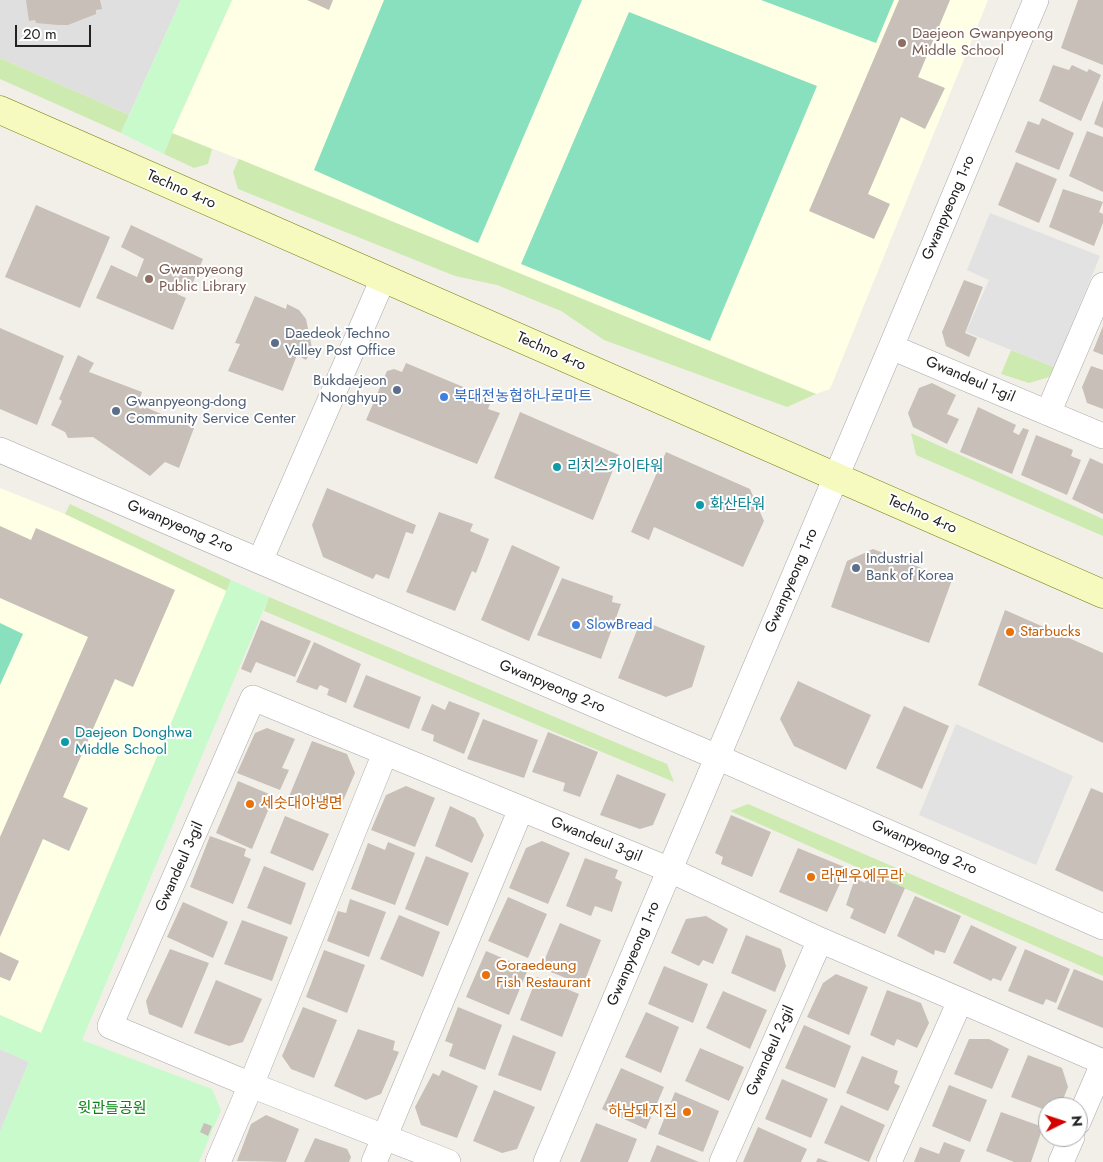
<!DOCTYPE html>
<meta charset="utf-8">
<style>
body{margin:0}
#map{position:relative;width:1103px;height:1162px;overflow:hidden;background:#f2efe9;font-family:Jost,sans-serif}
canvas{display:block}
.north{position:absolute;left:1038px;top:1097px;width:50px;height:50px;box-sizing:border-box;background:#fff;border:1px solid #a7a7a7;border-radius:50%;rotate:86deg;font-size:14px;font-weight:700;line-height:20px;text-align:center;color:#222}
.north::after{content:'';display:block;margin:auto;width:18px;height:22px;background:#d40000;clip-path:polygon(50% 0,100% 100%,50% 72%,0 100%)}
.scale{position:absolute;left:15px;top:25px;width:76px;height:22px;box-sizing:border-box;border:2px solid #222;border-top:0;padding-left:6px;font-size:15px;line-height:18px;white-space:nowrap;color:#222;-webkit-text-stroke:4px #fff;paint-order:stroke}
</style>
<div id="map">
<canvas width="1103" height="1162"></canvas>
<div class="north">N</div>
<div class="scale">20 m</div>
</div>
<script>
const g = document.querySelector('canvas').getContext('2d');
g.lineJoin = 'round';
function fill(path, color) {
  g.fillStyle = color;
  g.fill(path, 'evenodd');
}
function shape(rows) {
  const path = new Path2D();
  for (const r of rows) {
    path.moveTo(r[0], r[1]);
    for (let i = 2; i < r.length; i += 2) path.lineTo(r[i], r[i + 1]);
  }
  return path;
}
function trace(path, color, width, dash) {
  g.strokeStyle = color;
  g.lineWidth = width;
  g.lineCap = dash ? 'butt' : 'round';
  g.setLineDash(dash || []);
  g.stroke(path);
}
function label(font, color, halo, rows, align = 'center') {
  g.font = font + ' Jost,"Noto Sans KR",sans-serif';
  g.lineWidth = 4;
  g.setLineDash([]);
  g.textBaseline = 'middle';
  g.strokeStyle = halo;
  g.fillStyle = color;
  for (const [text, x, y, turn = 0] of rows) {
    g.save();
    g.translate(x, y);
    g.rotate((+turn || 0) * Math.PI / 180);
    g.textAlign = isNaN(turn) ? turn : align;
    if (halo) g.strokeText(text, 0, 0);
    g.fillText(text, 0, 0);
    g.restore();
  }
}
fill(shape([
 [0,0,181,0,129,115,0,58],
 [0,1049,29,1062,0,1132]
]), '#e0dfdf');
fill(shape([
 [232,0,988,0,830,389,816,394,234,157,172,133],
 [0,488,65,514,227,591,41,1033,0,1015]
]), '#ffffe5');
fill(shape([
 [0,58,129,115,121,133,0,79],
 [172,133,212,149,208,164,194,168,164,154],
 [239,159,816,394,787,407,604,340,561,311,497,285,455,276,238,189,233,172],
 [1011,350,1054,367,1049,377,1029,383,1001,374],
 [911,433,1103,519,1103,536,916,455],
 [70,504,231,580,227,591,65,514],
 [269,597,667,764,674,782,264,611],
 [748,804,1103,957,1103,976,730,811]
]), '#cdebb0');
fill(shape([
 [181,0,232,0,172,133,164,154,121,133],
 [231,580,269,597,82,1040,212,1089,221,1110,199,1162,0,1162,0,1132,29,1062,0,1049,0,1015,41,1033]
]), '#c8facc');
fill(shape([
 [384,0,582,0,478,243,314,170],
 [761,0,894,0,876,43],
 [629,12,817,86,710,341,521,264],
 [0,623,23,634,0,685]
]), '#88e0be');
fill(shape([
 [990,213,1100,256,1054,367,966,332,989,280,967,270],
 [956,724,1073,776,1036,865,919,815]
]), '#e2e2e2');
fill(shape([
 [26,0,100,0,102,9,96,10,96,14,68,25,58,25,36,23,35,20,29,21],
 [307,0,333,0,329,10],
 [899,0,950,0,918,77,945,88,925,129,901,117,868,194,890,204,874,239,809,211],
 [1078,0,1103,0,1103,65,1061,48],
 [1053,65,1069,70,1072,65,1087,72,1089,69,1101,75,1081,121,1039,101],
 [1103,100,1103,128,1094,124],
 [1042,118,1074,133,1059,170,1015,152,1028,121,1039,125],
 [1087,131,1103,137,1103,192,1069,176],
 [1016,162,1057,179,1039,223,998,205],
 [1063,189,1103,202,1099,212,1103,214,1103,223,1094,246,1049,227],
 [36,205,110,237,80,308,5,277],
 [131,225,203,259,191,287,182,282,177,294,186,298,173,330,96,298,111,265,137,277,144,259,121,247],
 [964,280,983,287,965,333,977,338,969,357,946,346,942,332],
 [255,296,286,309,287,304,299,310,306,319,312,348,306,360,297,355,283,391,228,371,240,344,235,343],
 [1103,326,1103,355,1093,351],
 [0,328,64,356,37,425,0,409],
 [78,355,94,363,89,372,142,392,138,404,194,428,179,468,165,462,150,476,93,437,68,438,65,432,51,425,62,401,59,399],
 [406,363,492,399,488,409,500,413,477,464,366,420,387,371,394,369,402,372],
 [1091,366,1103,370,1103,409,1087,403,1082,387],
 [932,383,956,395,947,414,959,419,947,444,913,427,908,413,919,388],
 [978,407,1016,425,1013,432,1019,435,1023,428,1029,430,1012,474,960,452],
 [520,412,619,455,593,520,494,478],
 [1036,435,1073,450,1071,456,1081,460,1067,495,1021,475],
 [666,452,750,489,764,521,743,567,654,527,649,540,631,532],
 [1090,458,1103,464,1103,514,1072,499],
 [327,488,416,525,413,534,406,532,389,579,376,574,373,579,323,557,312,525],
 [439,512,473,524,470,531,489,539,476,573,472,571,455,611,406,592],
 [0,526,31,540,36,528,175,590,133,687,115,679,63,797,88,808,69,851,43,839,0,937,0,837,88,637,0,598],
 [512,545,560,567,529,641,481,620],
 [873,549,952,580,929,643,831,607,847,561],
 [562,578,613,596,612,602,621,604,601,659,537,635],
 [1005,610,1103,653,1103,743,978,685],
 [261,620,311,641,295,677,256,662,251,673,241,669],
 [641,620,705,646,692,687,666,697,618,678],
 [314,642,361,664,346,703,327,695,329,689,320,685,317,690,296,682],
 [366,675,421,697,409,729,353,707],
 [798,681,871,715,846,770,794,746,780,719],
 [449,701,480,713,464,754,433,741,434,735,421,730,432,704,445,710],
 [904,706,949,726,922,789,876,768],
 [483,719,538,740,524,778,467,759],
 [267,728,295,739,282,768,289,770,280,790,237,773,255,733],
 [548,732,598,752,580,797,563,791,565,783,532,772],
 [312,741,347,754,355,773,339,810,309,798,305,804,288,799],
 [617,774,666,794,653,825,640,829,600,815],
 [238,781,274,796,252,849,216,833],
 [406,786,435,798,415,847,371,830,386,795],
 [1091,788,1103,793,1103,892,1055,870],
 [450,806,475,818,484,835,472,863,435,846],
 [731,815,771,832,752,877,721,864,723,857,715,853],
 [285,816,329,834,313,871,270,853],
 [210,836,246,849,244,856,251,859,233,904,190,887],
 [542,841,570,853,548,904,509,888,526,848],
 [388,842,415,853,395,905,351,889,368,843,385,850],
 [798,848,847,868,827,912,779,892],
 [426,856,469,873,448,926,405,909],
 [585,858,618,870,615,878,622,882,612,912,595,906,591,916,566,906],
 [264,866,306,883,291,925,247,908],
 [869,873,905,888,885,934,850,918,854,909,846,905,855,878,865,883],
 [915,896,961,916,945,953,935,950,934,955,897,936],
 [508,897,547,914,528,958,488,941],
 [350,899,386,912,369,957,327,941,338,911,346,913],
 [183,902,228,922,213,958,167,937],
 [399,915,440,932,423,977,380,959],
 [706,916,728,929,713,964,703,960,699,966,671,953,686,919],
 [242,920,288,937,272,981,224,964],
 [560,923,601,940,583,985,541,968],
 [971,925,1017,947,1001,981,993,978,991,981,953,963],
 [746,935,781,949,786,966,775,992,731,973],
 [170,949,209,963,182,1028,149,1014,146,1001],
 [1025,949,1070,969,1056,1003,1046,999,1043,1005,1008,991],
 [324,950,365,965,347,1013,306,997],
 [486,951,528,969,509,1015,466,997],
 [0,952,19,961,10,981,0,977],
 [664,966,708,984,693,1023,648,1004],
 [1074,969,1103,981,1103,1028,1057,1009],
 [836,974,868,987,849,1035,807,1017,823,983],
 [537,977,579,994,562,1037,520,1020],
 [216,980,262,999,243,1042,229,1046,194,1033],
 [887,990,921,1003,929,1023,917,1048,897,1039,894,1046,870,1035],
 [723,991,767,1010,750,1049,706,1028],
 [303,1007,337,1020,314,1078,291,1069,282,1056],
 [458,1007,502,1025,485,1070,449,1056,453,1044,445,1041],
 [646,1012,679,1027,661,1073,625,1057],
 [804,1025,851,1046,835,1088,785,1068],
 [358,1029,395,1041,393,1050,399,1052,381,1094,366,1100,334,1086],
 [513,1035,556,1052,541,1091,498,1075],
 [969,1039,989,1039,1009,1049,992,1089,954,1074],
 [700,1048,744,1067,729,1101,685,1081],
 [1028,1055,1062,1068,1068,1087,1060,1107,1048,1107,1048,1111,1011,1097],
 [862,1056,898,1071,894,1083,900,1086,888,1111,846,1093],
 [621,1068,664,1087,646,1129,602,1109],
 [442,1070,478,1086,457,1138,421,1125,415,1107,433,1073,439,1076],
 [782,1079,828,1099,811,1138,765,1119],
 [949,1085,987,1100,970,1142,932,1126],
 [494,1090,535,1107,517,1149,502,1153,473,1141],
 [675,1092,719,1111,703,1152,658,1134],
 [841,1105,885,1125,869,1162,824,1143],
 [1001,1112,1043,1127,1031,1162,1014,1162,986,1151],
 [266,1115,299,1129,286,1162,237,1161,251,1124],
 [204,1123,212,1126,208,1136,200,1132],
 [596,1123,637,1139,628,1162,580,1162],
 [758,1127,807,1149,801,1162,743,1162],
 [315,1138,347,1149,351,1157,349,1162,304,1162],
 [944,1142,965,1150,960,1162,914,1162,920,1147,939,1154],
 [657,1145,699,1162,650,1162],
 [818,1158,829,1162,816,1162]
]), '#c7bfb8');
const street = shape([
 [891,347,1103,436],
 [1048,413,1103,285],
 [0,450,717,757,1103,927],
 [260,561,383,279],
 [1078,1122,1103,1064],
 [218,1162,251,1085,385,753],
 [374,1162,521,809],
 [448,1162,251,1085,110,1026,253,698,670,870,820,940,1103,1062],
 [546,1162,891,347,1036,0],
 [722,1162,820,940],
 [889,1162,960,1001],
 [1061,1162,1072,1137]
]);
const secondary = shape([
 [0,110,1103,594]
]);
trace(street, '#a9a9a9', 26);
trace(secondary, '#707d05', 29);
trace(street, '#fff', 25);
trace(secondary, '#f7fabf', 28);
for (const [x, y, r, color] of [
 [902,43,5,"#8d6e63"],
 [149,279,5,"#8d6e63"],
 [275,343,5,"#5c6f8a"],
 [397,390,5,"#5c6f8a"],
 [444,397,5,"#3f7fe0"],
 [116,411,5,"#5c6f8a"],
 [557,467,5,"#0f9aa8"],
 [700,505,5,"#0f9aa8"],
 [856,568,5,"#5c6f8a"],
 [576,625,5,"#3f7fe0"],
 [1010,632,5,"#e8710a"],
 [65,742,5,"#0f9aa8"],
 [250,804,5,"#e8710a"],
 [811,877,5,"#e8710a"],
 [486,975,5,"#e8710a"],
 [687,1112,5,"#e8710a"]
]) {
  const dot = new Path2D();
  dot.arc(x, y, r, 0, 2 * Math.PI);
  g.fillStyle = color;
  g.fill(dot);
  trace(dot, '#fff', 2);
}
label('15px', '#785e54', '#fff', [
 ["Daejeon Gwanpyeong",912,34],
 ["Middle School",912,51],
 ["Gwanpyeong",159,270],
 ["Public Library",159,287]
], 'left');
label('15px', '#222', '#fff', [
 ["Techno 4-ro",181,190,24],
 ["Gwanpyeong 1-ro",949,208,-67],
 ["Techno 4-ro",551,352,24],
 ["Gwandeul 1-gil",970,380,23],
 ["Techno 4-ro",922,515,24],
 ["Gwanpyeong 2-ro",180,527,23],
 ["Gwanpyeong 1-ro",792,581,-67],
 ["Gwanpyeong 2-ro",552,687,23],
 ["Gwandeul 3-gil",596,840,22],
 ["Gwanpyeong 2-ro",924,848,24],
 ["Gwandeul 3-gil",180,867,-66],
 ["Gwanpyeong 1-ro",634,954,-67],
 ["Gwandeul 2-gil",771,1051,-66]
]);
label('15px', '#4e5e75', '#fff', [
 ["Daedeok Techno",285,334],
 ["Valley Post Office",285,351],
 ["Bukdaejeon",387,381,"right"],
 ["Nonghyup",387,398,"right"],
 ["Gwanpyeong-dong",126,402],
 ["Community Service Center",126,419],
 ["Industrial",866,559],
 ["Bank of Korea",866,576]
], 'left');
label('15px', '#366cbe', '#fff', [
 ["북대전농협하나로마트",454,397],
 ["SlowBread",586,625]
], 'left');
label('15px', '#0d838f', '#fff', [
 ["리치스카이타워",567,467],
 ["화산타워",710,505],
 ["Daejeon Donghwa",75,733],
 ["Middle School",75,750]
], 'left');
label('15px', '#c56008', '#fff', [
 ["Starbucks",1020,632],
 ["세숫대야냉면",260,804],
 ["라멘우에무라",821,877],
 ["Goraedeung",496,966],
 ["Fish Restaurant",496,983],
 ["하남돼지집",677,1112,"right"]
], 'left');
label('15px', '#0c8416', '#fff', [
 ["윗관들공원",112,1109]
]);
</script>
